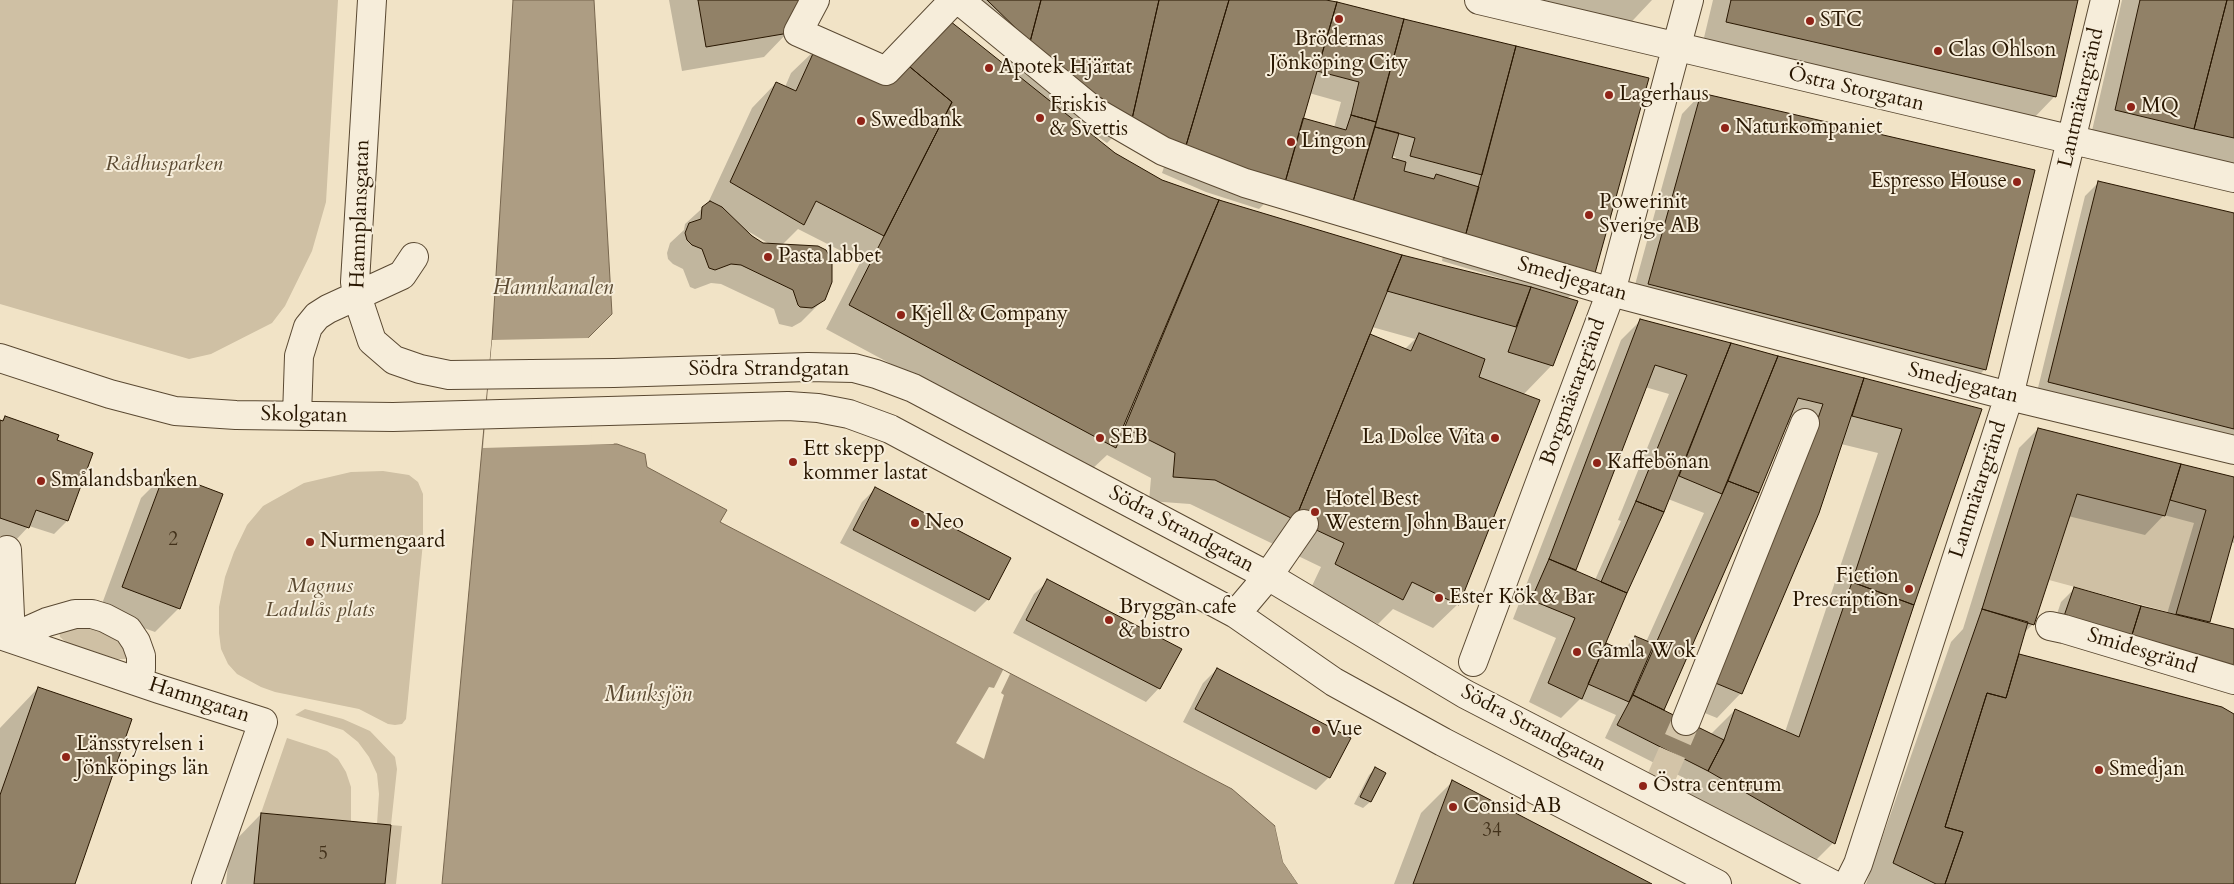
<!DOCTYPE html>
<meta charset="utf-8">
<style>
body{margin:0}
canvas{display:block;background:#f1e3c6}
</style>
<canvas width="2234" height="884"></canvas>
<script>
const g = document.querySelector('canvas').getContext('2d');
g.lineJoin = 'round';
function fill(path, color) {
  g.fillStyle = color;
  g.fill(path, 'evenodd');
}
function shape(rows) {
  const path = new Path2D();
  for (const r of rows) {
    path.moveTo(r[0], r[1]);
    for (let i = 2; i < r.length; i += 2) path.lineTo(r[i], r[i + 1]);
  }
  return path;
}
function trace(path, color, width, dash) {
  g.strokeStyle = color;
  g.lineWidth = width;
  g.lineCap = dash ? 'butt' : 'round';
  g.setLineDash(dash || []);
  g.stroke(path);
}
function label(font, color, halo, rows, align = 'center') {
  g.font = font + ' Cardo,serif';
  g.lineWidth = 4;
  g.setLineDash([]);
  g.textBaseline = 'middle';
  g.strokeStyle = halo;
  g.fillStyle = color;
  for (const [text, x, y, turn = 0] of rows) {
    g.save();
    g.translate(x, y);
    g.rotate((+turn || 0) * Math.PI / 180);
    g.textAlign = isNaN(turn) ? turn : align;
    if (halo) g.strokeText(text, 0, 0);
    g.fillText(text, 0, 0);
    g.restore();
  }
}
fill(shape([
 [0,0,338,0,326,202,312,251,285,306,272,323,211,354,189,359,0,304],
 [383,471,409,475,418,482,423,494,423,542,406,719,402,724,395,725,388,724,359,709,275,692,261,687,237,674,228,664,221,649,219,633,219,607,225,577,234,552,247,525,263,506,304,483,351,472],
 [2077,494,2165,516,2170,500,2206,510,2176,614,2049,580],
 [69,625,112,630,131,655,126,659,117,659,67,643,60,637,59,630],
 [305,709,343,719,370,731,395,757,397,769,391,825,402,826,396,884,385,884,391,826,377,824,379,794,377,774,369,757,358,742,343,730,295,715],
 [287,738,327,751,338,759,346,772,351,787,351,821,261,813]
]), '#cfc0a4');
const water = shape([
 [513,0,594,0,612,314,588,338,590,444,617,444,645,454,647,467,727,510,720,522,1232,789,1275,826,1283,862,1298,884,442,884,492,340,513,0]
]);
fill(water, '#ad9d83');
trace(water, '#78674f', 1);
fill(shape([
 [593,336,591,339,592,442,613,442,614,444,483,448,492,340,588,338],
 [1003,670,1010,674,1001,693,1004,695,984,759,956,743,989,687,994,688],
 [1275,826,1278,828,1285,861,1301,884,1298,884,1283,862]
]), '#f1e3c6');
fill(shape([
 [669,0,803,0,788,32,764,57,682,71],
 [949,0,1321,0,1648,79,1594,273,1567,299,1552,365,1523,395,1458,604,1433,628,1393,609,1378,624,1311,588,1321,567,1190,504,1149,501,1151,478,1107,455,1090,471,826,329,861,261,798,229,782,245,821,302,801,322,792,327,779,324,774,309,721,284,711,283,695,289,690,287,683,269,673,264,668,259,667,253,670,243,684,230,685,224,708,203,752,108,776,83,785,87,791,73,816,49,1006,67,1008,59],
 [1309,93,1341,102,1334,128,1301,122],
 [1080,124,1107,143,1112,138,1164,167,1162,173,1206,192,1259,209,1264,204,1443,255,1442,261,1510,281,1510,283,1402,256,1218,201,1161,181,1114,154,1078,126],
 [1392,156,1396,157,1395,160,1391,159],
 [746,230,771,245,763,244],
 [1372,327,1415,339,1405,349,1369,334],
 [1488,0,1652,0,1620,34],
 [1713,0,2077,0,2055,96,2031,121,1702,46],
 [2122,0,2234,0,2234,167,2091,135],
 [1701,94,1985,369,1966,389,1630,303,1682,114],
 [2098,183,2234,214,2234,445,2036,396,2085,196],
 [1640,321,1776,356,1775,360,1778,357,1981,409,1833,843,1809,867,1685,795,1692,782,1605,738,1616,715,1580,699,1561,718,1529,702,1556,638,1513,619,1621,340],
 [1645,387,1669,394,1618,520,1621,521,1595,580,1575,571],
 [1786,425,1800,428,1690,707,1717,718,1741,693,1841,444,1878,453,1785,732,1735,710,1710,735,1662,711],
 [1668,499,1704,513,1646,642,1636,637,1622,651,1604,643],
 [5,417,55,441,91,453,67,521,54,534,29,526,15,541,0,536,0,422],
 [2038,429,2234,478,2234,543,2231,542,2208,623,2234,630,2234,693,2113,657,2051,632,2061,602,2074,589,2167,614,2194,523,2164,515,2145,535,2068,516,2033,624,2024,633,2017,655,2221,708,2234,715,2234,884,1866,884,1951,642,1963,629,2019,448],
 [165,474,179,608,155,632,99,612,141,498],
 [875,489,988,599,975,612,840,543,862,502],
 [1048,581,1159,688,1146,702,1013,633,1034,594],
 [1217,669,1329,777,1316,790,1183,722,1203,683],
 [38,688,74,884,0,884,0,728],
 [1375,769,1384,773,1370,802,1363,808,1354,804,1369,775],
 [1452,782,1649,884,1394,884,1421,813],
 [261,814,384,884,226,884,230,846]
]), '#0003');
const building = shape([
 [698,0,805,0,789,33,706,47,698,0],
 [987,0,1041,0,1030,42,987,0],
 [1041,0,1159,0,1132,119,1069,76,1030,42,1041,0],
 [1159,0,1229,0,1185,149,1132,119,1159,0],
 [1229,0,1326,0,1337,2,1284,186,1185,149,1229,0],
 [1731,0,2078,0,2056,97,1726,22,1731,0],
 [2140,0,2227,0,2194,129,2115,110,2140,0],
 [2227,0,2234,0,2234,138,2194,129,2227,0],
 [1337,2,1404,19,1376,122,1351,115,1359,82,1317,71,1337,2],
 [1404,19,1516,46,1482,175,1410,156,1415,138,1375,127,1404,19],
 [950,21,1115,153,1162,180,1219,200,1116,448,849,305,952,102,904,62,950,21],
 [1516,46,1649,78,1595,273,1465,237,1516,46],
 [816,47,904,62,952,102,884,236,816,201,804,225,730,182,776,82,796,91,816,47],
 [1701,93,2035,170,1986,370,1648,284,1701,93],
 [1351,115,1376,122,1352,205,1284,186,1303,118,1346,130,1351,115],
 [1375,127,1399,133,1392,158,1406,162,1404,171,1434,179,1436,174,1479,187,1465,237,1352,205,1375,127],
 [2098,181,2234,213,2234,429,2048,382,2098,181],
 [1219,200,1402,255,1295,520,1215,480,1173,477,1175,453,1123,427,1219,200],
 [710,201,722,207,752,236,763,243,818,246,826,250,832,261,832,282,825,300,812,308,800,307,798,305,793,290,741,265,731,264,715,270,709,268,702,249,692,245,687,240,685,233,689,223,701,219,702,207,710,201],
 [1402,255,1531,287,1516,327,1387,291,1402,255],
 [1531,287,1578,301,1553,366,1508,352,1531,287],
 [1640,319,1731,343,1664,512,1636,501,1687,375,1655,365,1576,570,1549,559,1640,319],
 [1419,333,1485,359,1479,377,1540,400,1459,605,1412,582,1403,600,1335,564,1344,543,1295,520,1370,334,1411,351,1419,333],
 [1731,343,1778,356,1722,494,1679,476,1731,343],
 [1778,356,1864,378,1819,513,1742,694,1713,682,1788,504,1823,404,1798,398,1759,493,1728,481,1778,356],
 [1864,378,1982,409,1914,605,1852,582,1902,429,1852,416,1864,378],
 [5,416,59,435,57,440,93,453,68,521,36,510,29,528,0,518,0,420,3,421,5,416],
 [2038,428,2181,464,2165,516,2077,494,2034,625,1982,609,2038,428],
 [2181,464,2234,477,2234,535,2210,622,2176,614,2206,510,2170,500,2181,464],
 [165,472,223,494,180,609,122,587,165,472],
 [1728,481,1759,493,1664,710,1633,695,1728,481],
 [875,487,1011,558,989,600,853,530,875,487],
 [1636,501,1664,512,1627,593,1601,582,1636,501],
 [1549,559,1627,593,1582,699,1548,683,1575,618,1531,600,1549,559],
 [1047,579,1182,649,1160,689,1026,620,1047,579],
 [1852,582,1914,605,1835,844,1708,771,1724,740,1735,709,1799,737,1852,582],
 [2074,587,2141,606,2131,638,2063,619,2074,587],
 [2141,606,2234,629,2234,668,2131,638,2141,606],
 [1982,609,2028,622,2006,698,1987,693,1945,827,1963,832,1945,884,1936,884,1893,863,1982,609],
 [1635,636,1654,644,1629,702,1588,684,1606,643,1628,653,1635,636],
 [2019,654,2222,707,2234,714,2234,884,1945,884,1963,832,1945,827,1987,693,2006,698,2019,654],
 [1217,668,1351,738,1330,778,1195,709,1217,668],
 [38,687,132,719,75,884,0,884,0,795,38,687],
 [1633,695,1724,740,1708,771,1617,725,1633,695],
 [1375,767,1386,773,1371,802,1360,797,1375,767],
 [1452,780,1652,884,1413,884,1452,780],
 [261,813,391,825,385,884,254,884,261,813]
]);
fill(building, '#918167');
trace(building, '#281600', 1);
trace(shape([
 [1661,778,1686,721]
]), '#d3c4a8', 28, [28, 14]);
const minor = shape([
 [372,0,355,282,357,296,372,341,394,360,420,369,449,375,614,373,808,367,854,368,876,374,913,388,1268,576,1465,694,1832,884],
 [815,0,798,32,886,71,954,0],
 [959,0,1094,111,1163,151,1245,183,1611,292,2009,396,2234,450],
 [1479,0,2234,178],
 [0,358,110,394,175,411,236,415,393,417,788,406,818,408,849,414,890,429,1236,614,1334,682,1443,742,1717,884],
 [297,416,299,356,308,327,317,316,328,309,402,275,414,257],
 [7,550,11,638,47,622,75,614,92,614,105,618,128,630,136,642,141,656,141,669,138,681],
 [1236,614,1268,576,1304,524],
 [2050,626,2064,629,2234,680],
 [0,635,159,689,263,722,206,884],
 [1473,662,1611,292,1689,0],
 [1686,721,1805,423],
 [1848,884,1858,864,2009,396,2105,0]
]);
trace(minor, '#5a4932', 30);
trace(minor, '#f6edda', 28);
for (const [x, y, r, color] of [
 [1339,19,5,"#8f2418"],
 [1810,21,5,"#8f2418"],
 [1938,51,5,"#8f2418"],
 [989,68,5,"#8f2418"],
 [1609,95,5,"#8f2418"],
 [2131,107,5,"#8f2418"],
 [1040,118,5,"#8f2418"],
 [861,121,5,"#8f2418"],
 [1725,128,5,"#8f2418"],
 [1291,142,5,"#8f2418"],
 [2017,182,5,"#8f2418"],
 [1589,215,5,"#8f2418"],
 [768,257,5,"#8f2418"],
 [901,315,5,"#8f2418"],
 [1100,438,5,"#8f2418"],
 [1495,438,5,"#8f2418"],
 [793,462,5,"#8f2418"],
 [1597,463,5,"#8f2418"],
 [41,481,5,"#8f2418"],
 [1315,512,5,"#8f2418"],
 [915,523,5,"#8f2418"],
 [310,542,5,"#8f2418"],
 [1909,589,5,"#8f2418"],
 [1439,598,5,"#8f2418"],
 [1109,620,5,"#8f2418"],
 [1577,652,5,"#8f2418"],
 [1316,730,5,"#8f2418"],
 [66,757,5,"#8f2418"],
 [2099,770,5,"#8f2418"],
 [1643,786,5,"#8f2418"],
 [1453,807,5,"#8f2418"]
]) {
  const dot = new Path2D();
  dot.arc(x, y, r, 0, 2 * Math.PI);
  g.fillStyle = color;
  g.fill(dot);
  trace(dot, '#f6edda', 2);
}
label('19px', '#42311a', null, [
 ["2",173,541],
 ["34",1492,832],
 ["5",323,855]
]);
label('21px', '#281600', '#f6edda', [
 ["STC",1820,21],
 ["Brödernas",1339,40,"center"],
 ["Jönköping City",1339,64,"center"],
 ["Clas Ohlson",1948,51],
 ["Apotek Hjärtat",999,68],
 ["Lagerhaus",1619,95],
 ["Friskis",1050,106],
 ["& Svettis",1050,130],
 ["MQ",2141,107],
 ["Swedbank",871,121],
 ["Naturkompaniet",1735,128],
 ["Lingon",1301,142],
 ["Espresso House",2007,182,"right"],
 ["Powerinit",1599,203],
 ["Sverige AB",1599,227],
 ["Pasta labbet",778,257],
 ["Kjell & Company",911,315],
 ["SEB",1110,438],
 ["La Dolce Vita",1485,438,"right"],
 ["Ett skepp",803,450],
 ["kommer lastat",803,474],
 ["Kaffebönan",1607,463],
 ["Smålandsbanken",51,481],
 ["Hotel Best",1325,500],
 ["Western John Bauer",1325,524],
 ["Neo",925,523],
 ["Nurmengaard",320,542],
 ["Fiction",1899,577,"right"],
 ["Prescription",1899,601,"right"],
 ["Ester Kök & Bar",1449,598],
 ["Bryggan cafe",1119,608],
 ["& bistro",1119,632],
 ["Gamla Wok",1587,652],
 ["Vue",1326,730],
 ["Länsstyrelsen i",76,745],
 ["Jönköpings län",76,769],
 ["Smedjan",2109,770],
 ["Östra centrum",1653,786],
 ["Consid AB",1463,807]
], 'left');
label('21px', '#281600', '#f6edda', [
 ["Östra Storgatan",1856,90,13],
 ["Lantmätargränd",2082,98,-77],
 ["Hamnplansgatan",361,214,-88],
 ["Smedjegatan",1572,280,16],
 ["Södra Strandgatan",769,370],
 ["Smedjegatan",1963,384,14],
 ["Borgmästargränd",1574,392,-70],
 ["Skolgatan",304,416,1],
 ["Lantmätargränd",1979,490,-72],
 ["Södra Strandgatan",1181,530,28],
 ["Smidesgränd",2142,652,17],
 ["Hamngatan",199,701,18],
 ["Södra Strandgatan",1533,729,28]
]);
label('italic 21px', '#5a4931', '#f6edda', [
 ["Rådhusparken",164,165],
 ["Magnus",320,587],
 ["Ladulås plats",320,611]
]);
label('italic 22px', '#5d4c34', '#f6edda', [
 ["Hamnkanalen",553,289],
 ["Munksjön",648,696]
]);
</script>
